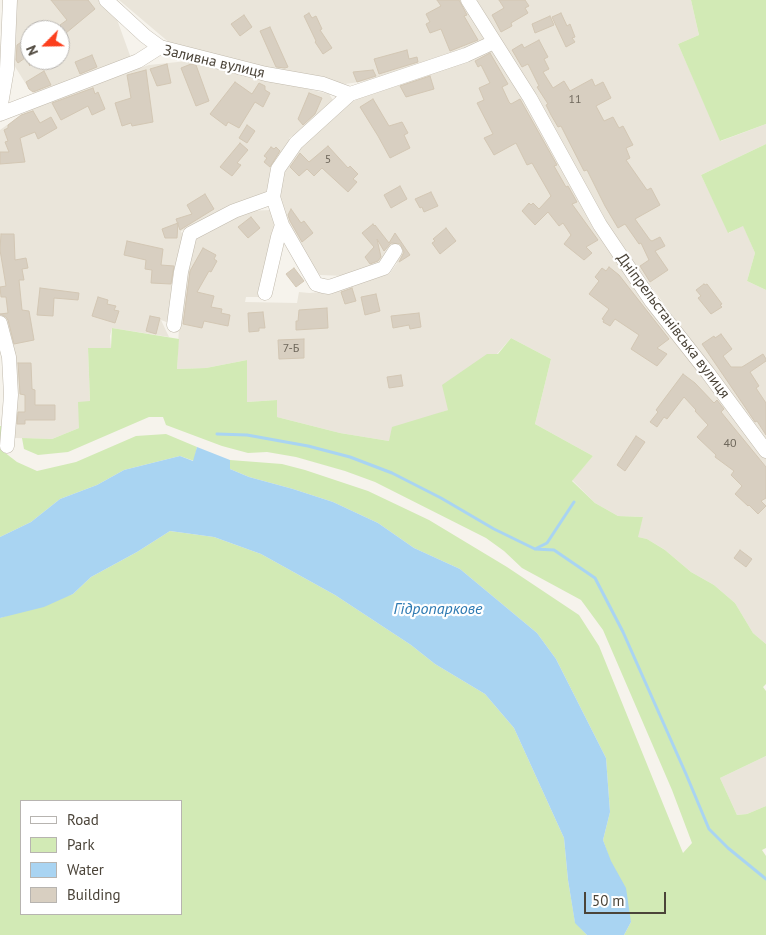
<!DOCTYPE html>
<meta charset="utf-8">
<style>
body{margin:0}
#map{position:relative;width:766px;height:935px;overflow:hidden;background:#f6f3ec;font-family:"PT Sans",sans-serif}
canvas{display:block}
.legend{position:absolute;left:20px;top:800px;width:162px;height:115px;box-sizing:border-box;background:#fff;border:1px solid #b7b4b0;margin:0;padding:6px 9px;list-style:none;font-size:15px;color:#4b4439}
.legend li{display:flex;align-items:center;gap:10px;height:25px}
.legend b{width:25px;border:1px solid #b7b4b0}
.north{position:absolute;left:20px;top:20px;width:50px;height:50px;box-sizing:border-box;background:#fff;border:1px solid #b7b4b0;border-radius:50%;rotate:247deg;font-size:14px;font-weight:700;line-height:20px;text-align:center;color:#4b4439}
.north::after{content:'';display:block;margin:auto;width:18px;height:22px;background:#fc3f1d;clip-path:polygon(50% 0,100% 100%,50% 72%,0 100%)}
.scale{position:absolute;left:584px;top:892px;width:82px;height:22px;box-sizing:border-box;border:2px solid #4b4439;border-top:0;padding-left:6px;font-size:15px;line-height:18px;white-space:nowrap;color:#4b4439;-webkit-text-stroke:4px #fff;paint-order:stroke}
</style>
<div id="map">
<canvas width="766" height="935"></canvas>
<ul class="legend">
<li><b style="height:6px;background:#fff"></b>Road</li>
<li><b style="height:14px;background:#d2eab5"></b>Park</li>
<li><b style="height:14px;background:#a9d4f2"></b>Water</li>
<li><b style="height:14px;background:#d8cfc1"></b>Building</li>
</ul>
<div class="north">N</div>
<div class="scale">50 m</div>
</div>
<script>
const g = document.querySelector('canvas').getContext('2d');
g.lineJoin = 'round';
function fill(path, color) {
  g.fillStyle = color;
  g.fill(path, 'evenodd');
}
function shape(rows) {
  const path = new Path2D();
  for (const r of rows) {
    path.moveTo(r[0], r[1]);
    for (let i = 2; i < r.length; i += 2) path.lineTo(r[i], r[i + 1]);
  }
  return path;
}
function trace(path, color, width, dash) {
  g.strokeStyle = color;
  g.lineWidth = width;
  g.lineCap = dash ? 'butt' : 'round';
  g.setLineDash(dash || []);
  g.stroke(path);
}
function label(font, color, halo, rows, align = 'center') {
  g.font = font + ' "PT Sans",sans-serif';
  g.lineWidth = 4.5;
  g.setLineDash([]);
  g.textBaseline = 'middle';
  g.strokeStyle = halo;
  g.fillStyle = color;
  for (const [text, x, y, turn = 0] of rows) {
    g.save();
    g.translate(x, y);
    g.rotate((+turn || 0) * Math.PI / 180);
    g.textAlign = isNaN(turn) ? turn : align;
    if (halo) g.strokeText(text, 0, 0);
    g.fillText(text, 0, 0);
    g.restore();
  }
}
fill(shape([
 [13,0,98,0,115,14,132,61,36,94,29,89,9,57],
 [30,30,60,30,60,60,30,60],
 [119,0,462,0,485,41,374,80,345,84,312,78,171,44],
 [477,0,691,0,699,35,678,44,721,141,766,124,766,144,701,175,729,233,743,225,755,253,747,281,766,290,766,443,617,240],
 [490,47,518,90,552,148,766,457,766,644,753,633,735,603,714,585,691,572,665,550,647,539,637,537,643,517,618,516,595,503,572,480,593,456,535,424,551,359,511,338,448,410,428,417,389,441,340,433,277,417,277,400,247,402,247,360,206,368,177,369,181,283,197,235,247,211,271,210,276,223,262,297,246,297,245,302,297,303,299,292,309,293,334,291,390,273,397,263,394,257,405,249,399,240,394,250,379,263,345,276,320,275,293,239,280,215,280,170,297,144,345,106,368,93],
 [197,60,251,77,254,81,260,78,329,94,333,100,332,104,306,128,289,138,292,144,264,195,181,231,186,246,169,323,161,320,169,337,112,328,110,336,111,348,88,348,90,401,79,428,52,439,15,438,15,403,0,316,0,130,21,115,44,102,80,87,149,65],
 [766,756,766,806,747,814,737,815,720,778]
]), '#eae5da');
fill(shape([
 [691,0,766,0,766,124,720,141,678,44,699,35],
 [766,144,766,290,747,281,755,253,743,226,728,233,701,175],
 [112,328,179,339,177,369,206,368,247,360,247,402,277,400,277,417,340,433,389,441,392,427,448,410,442,385,487,354,498,354,511,338,551,359,535,424,593,456,572,481,595,503,618,516,643,517,638,537,647,539,665,550,691,572,714,585,735,603,753,633,766,644,766,684,763,687,766,691,766,756,720,778,737,815,747,814,766,806,766,848,762,850,766,856,766,935,624,935,631,922,603,840,610,812,606,758,556,659,537,633,460,569,414,548,378,523,333,502,293,489,249,477,230,469,230,460,282,464,305,470,368,491,429,520,507,567,579,615,599,646,683,853,692,843,672,790,603,630,581,600,522,568,504,551,486,538,375,482,345,471,296,457,267,452,248,453,222,446,166,425,163,417,149,417,68,452,38,455,24,449,22,438,52,439,79,428,78,402,90,401,88,348,111,348],
 [0,426,6,426,4,452,17,462,37,471,76,462,136,436,166,434,197,447,194,461,180,456,124,470,97,485,60,499,31,522,0,537],
 [170,531,214,537,261,554,335,595,411,645,435,664,485,694,514,728,564,838,568,880,575,922,587,935,0,935,0,618,73,594,91,577,137,552],
 [21,801,181,801,181,914,21,914]
]), '#d2eab5');
fill(shape([
 [197,447,230,460,230,469,249,477,293,489,333,502,378,523,414,548,460,569,537,633,556,659,606,758,610,812,603,840,611,861,626,888,631,922,624,935,587,935,575,923,568,880,564,838,514,728,485,694,435,664,411,645,335,595,261,554,214,537,170,531,137,552,91,577,73,594,44,607,0,618,0,537,31,522,60,499,97,485,124,470,180,456,193,461]
]), '#a9d4f2');
trace(shape([
 [217,434,247,435,308,446,350,457,392,473,441,498,494,529,535,549,554,550,595,578,623,632,686,774,709,829,728,848,766,879],
 [535,549,547,543,574,502]
]), '#a9d4f2', 3);
const building = shape([
 [51,0,88,0,95,9,60,38,60,25,67,20,51,0],
 [437,0,459,0,467,15,464,16,478,40,450,51,441,29,430,33,426,24,430,22,426,14,441,6,437,0],
 [499,0,525,0,529,6,525,8,528,13,511,23,512,26,501,32,492,15,504,8,499,0],
 [309,13,312,18,316,16,322,29,320,30,332,48,323,54,315,42,316,41,304,16,309,13],
 [561,13,567,26,570,24,575,37,572,38,575,42,566,47,552,17,561,13],
 [244,15,252,27,240,36,231,24,244,15],
 [550,16,554,25,535,33,532,24,550,16],
 [270,27,288,67,285,68,276,67,260,31,270,27],
 [30,36,30,66,25,58,18,63,16,60,17,45,30,36],
 [539,40,548,57,544,59,549,69,543,72,553,88,564,81,570,91,592,79,595,86,603,82,611,98,596,106,604,121,613,117,619,128,623,126,633,145,626,148,630,158,626,160,647,190,651,188,660,205,635,219,650,240,652,241,660,237,665,246,655,251,668,270,650,282,640,266,649,260,641,243,639,244,625,224,618,228,605,206,587,170,584,171,561,126,558,127,551,115,546,105,548,104,537,87,539,86,528,64,522,67,512,50,522,44,524,48,539,40],
 [407,50,409,59,417,57,418,62,379,74,374,59,407,50],
 [490,53,508,84,502,87,509,102,511,104,520,99,557,165,554,166,566,187,568,186,577,202,572,204,598,240,586,247,592,253,584,260,564,244,571,235,563,223,559,226,548,212,535,225,522,211,529,203,531,205,533,203,539,209,551,196,532,163,527,165,516,143,494,155,484,138,493,134,477,103,484,100,479,88,490,83,481,65,478,67,475,61,490,53],
 [92,55,97,67,80,74,75,62,92,55],
 [167,64,171,83,157,86,150,69,167,64],
 [191,64,196,65,209,101,196,106,181,68,191,64],
 [146,70,153,122,132,126,131,123,122,126,115,103,131,98,127,75,146,70],
 [373,70,376,76,357,82,353,72,373,70],
 [44,71,51,85,33,92,29,89,26,82,44,71],
 [430,76,434,89,406,97,400,86,430,76],
 [235,82,252,94,259,83,265,86,265,90,270,93,263,107,255,102,239,128,228,122,226,126,210,114,235,82],
 [93,88,95,94,98,92,105,109,92,115,88,106,61,120,52,103,93,88],
 [309,93,322,98,315,114,303,125,298,119,309,93],
 [373,99,389,126,402,122,408,133,404,135,410,148,390,158,378,136,360,107,373,99],
 [33,111,40,123,51,117,57,128,38,139,35,132,20,138,25,162,0,164,0,152,9,152,5,142,8,141,4,130,8,128,8,125,21,115,33,111],
 [247,125,255,131,247,143,239,138,247,125],
 [240,143,248,150,237,163,241,165,232,176,220,167,240,143],
 [328,146,348,168,350,166,358,174,353,179,357,182,348,192,322,168,314,176,307,169,299,176,290,167,300,153,309,162,328,146],
 [271,147,274,149,276,147,280,151,270,167,264,162,267,158,264,156,271,147],
 [400,186,407,199,391,208,384,195,400,186],
 [431,192,438,206,424,212,422,207,420,208,415,199,431,192],
 [205,194,214,209,180,230,176,219,192,214,187,205,205,194],
 [291,209,301,223,304,221,313,233,302,242,290,221,288,215,291,209],
 [251,217,260,228,248,238,238,227,251,217],
 [178,223,177,238,165,238,162,229,178,223],
 [373,224,374,226,375,225,389,243,395,233,410,255,399,262,404,252,400,244,391,243,384,251,377,239,381,257,378,261,370,264,365,257,374,247,362,233,373,224],
 [446,228,456,241,440,254,432,243,435,241,433,239,446,228],
 [1,234,14,234,15,260,26,258,28,268,22,269,24,280,19,280,22,310,29,311,34,340,14,344,8,320,6,317,0,314,8,313,6,297,1,297,0,287,6,286,0,250,1,234],
 [127,241,163,249,161,265,174,266,171,284,151,283,152,270,145,269,146,260,124,255,127,241],
 [203,248,216,255,214,259,217,261,211,272,209,271,197,292,214,296,211,307,222,309,221,313,230,315,228,326,204,321,202,328,183,324,190,271,203,248],
 [609,267,619,275,669,339,657,348,667,354,657,366,631,349,639,335,615,319,610,326,603,322,604,320,602,319,609,309,589,294,599,281,595,277,602,268,606,271,609,267],
 [294,268,304,281,296,287,286,274,294,268],
 [704,284,705,285,707,284,722,304,720,305,722,307,711,314,698,298,701,296,696,290,704,284],
 [40,288,79,293,78,300,54,298,53,316,37,315,40,288],
 [352,288,356,301,345,304,341,292,352,288],
 [376,294,380,311,365,315,361,297,376,294],
 [98,297,108,300,107,304,116,306,114,310,119,311,115,323,92,316,98,297],
 [327,308,328,328,296,330,296,321,298,321,299,310,327,308],
 [263,312,265,328,259,328,259,331,249,332,248,313,263,312],
 [419,313,421,327,410,329,409,325,393,328,391,316,419,313],
 [150,316,160,318,156,334,146,331,150,316],
 [721,334,732,349,723,356,731,367,742,367,763,354,766,359,766,361,750,372,759,386,756,388,766,403,766,435,757,421,755,422,745,407,702,344,714,336,715,338,721,334],
 [304,339,304,358,279,359,278,340,304,339],
 [18,363,31,363,32,389,35,390,35,405,55,405,55,420,25,420,25,424,17,424,18,412,25,412,25,395,20,394,18,363],
 [683,374,695,383,714,403,717,400,724,409,721,412,766,467,766,498,761,501,766,506,758,514,749,505,748,506,735,494,742,486,731,475,734,471,715,457,716,455,697,437,708,425,695,411,696,410,684,397,667,419,664,417,657,427,650,422,658,412,656,410,683,374],
 [401,375,403,386,389,388,387,377,401,375],
 [636,436,645,442,625,471,617,465,636,436],
 [740,550,752,559,746,567,734,558,740,550]
]);
fill(building, '#d8cfc1');
trace(building, '#d3c7b4', 1);
const minor = shape([
 [106,0,145,36,160,47],
 [468,0,530,98,600,225,652,302,708,373,766,451],
 [0,110,7,69,10,0],
 [0,114,138,61,160,47,266,74,323,84,350,94,466,55,494,42],
 [282,225,316,284,323,286,329,287,384,268,395,251],
 [265,293,278,237,282,225,273,197,278,169,296,143,350,94],
 [0,323,9,357,11,395,7,446],
 [174,325,181,272,190,234,234,211,273,197]
]);
trace(minor, '#c2bbae', 15);
trace(minor, '#fff', 14);
label('12px', '#6e675b', null, [
 ["11",575,100],
 ["5",328,160],
 ["7-Б",291,349],
 ["40",730,444]
]);
label('15px', '#4b4439', '#fff', [
 ["Заливна вулиця",214,62,13],
 ["Дніпрельстанівська вулиця",673,326,53]
]);
label('italic 16px', '#2e7ab2', '#fff', [
 ["Гідропаркове",438,609]
]);
</script>
